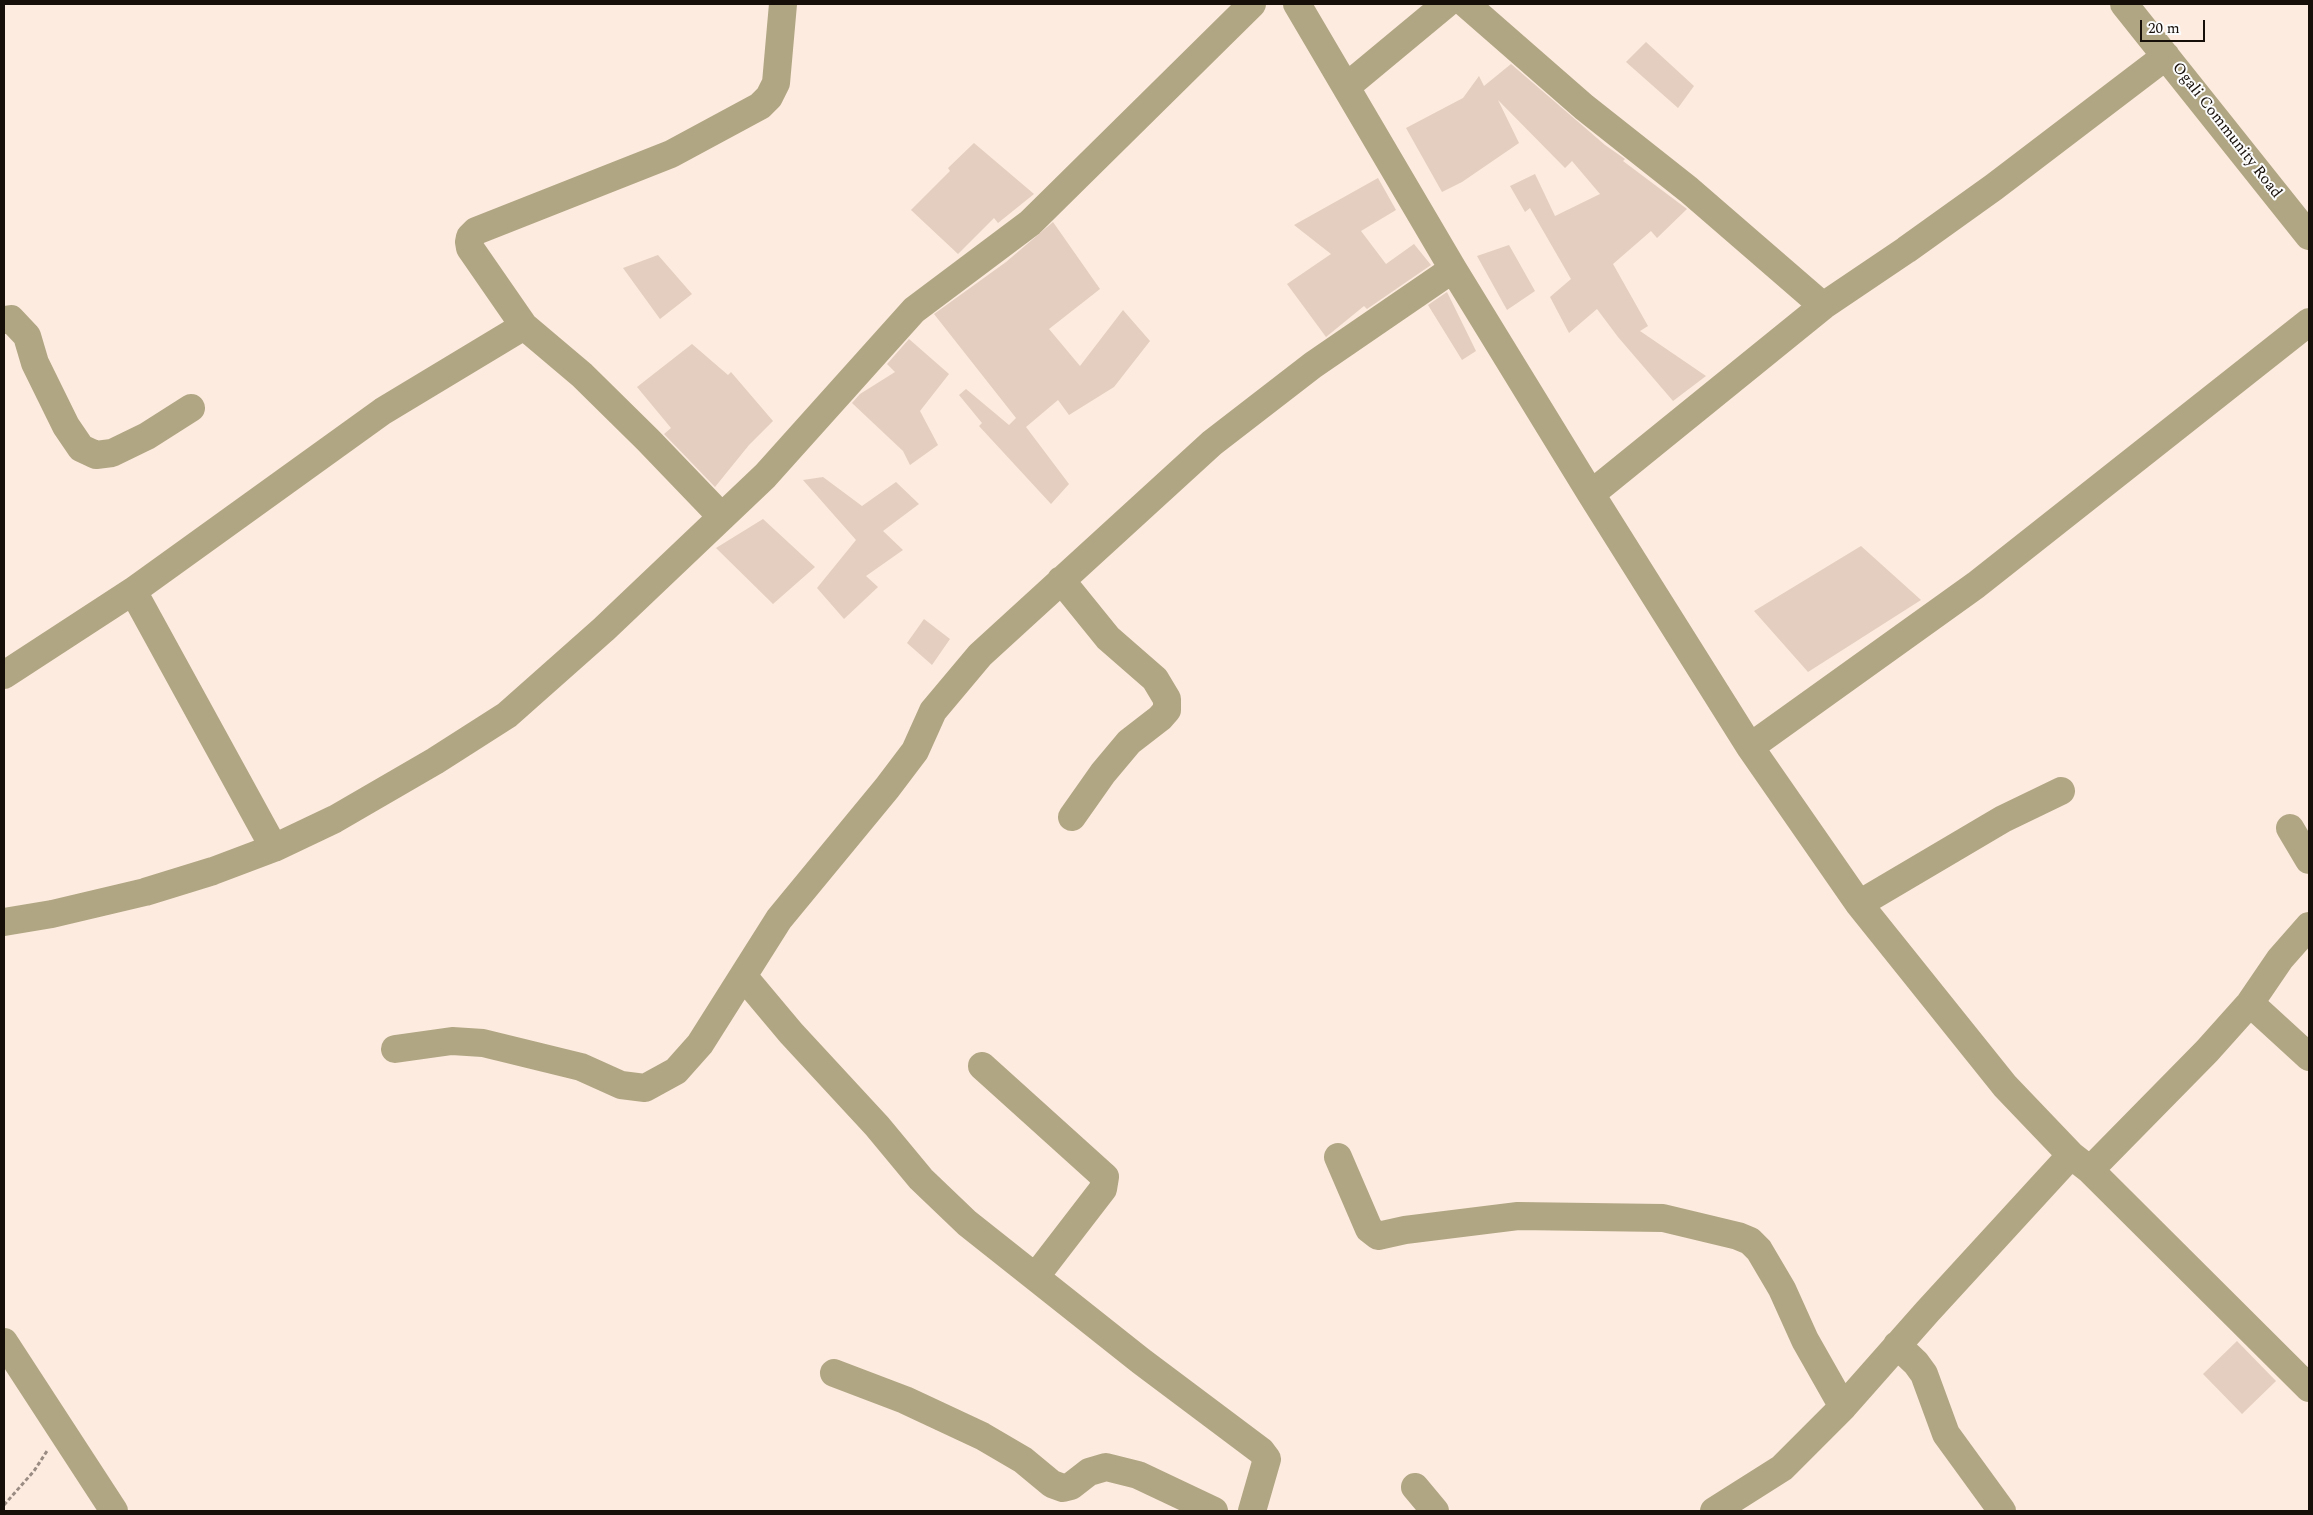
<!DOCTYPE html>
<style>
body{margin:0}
#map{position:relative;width:2313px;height:1515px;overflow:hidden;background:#fdebdf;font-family:Spectral,serif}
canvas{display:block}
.frame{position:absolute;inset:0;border:5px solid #150e09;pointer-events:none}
.scale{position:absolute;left:2140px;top:20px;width:65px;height:22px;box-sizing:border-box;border:2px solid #150e09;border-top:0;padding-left:6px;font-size:15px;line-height:18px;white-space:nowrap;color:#150e09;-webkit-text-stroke:4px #fcfcfc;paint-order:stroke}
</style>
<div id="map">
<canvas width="2313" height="1515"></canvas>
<div class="frame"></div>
<div class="scale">20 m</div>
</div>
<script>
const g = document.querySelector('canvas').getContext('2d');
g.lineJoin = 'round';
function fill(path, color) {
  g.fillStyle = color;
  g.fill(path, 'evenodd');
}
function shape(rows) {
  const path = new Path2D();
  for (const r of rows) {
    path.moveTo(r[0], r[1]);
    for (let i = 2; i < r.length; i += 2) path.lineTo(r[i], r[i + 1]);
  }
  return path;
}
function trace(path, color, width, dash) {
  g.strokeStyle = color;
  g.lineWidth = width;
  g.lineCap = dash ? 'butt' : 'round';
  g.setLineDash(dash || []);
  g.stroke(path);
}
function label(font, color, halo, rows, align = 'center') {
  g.font = font + ' Spectral,serif';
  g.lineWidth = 4;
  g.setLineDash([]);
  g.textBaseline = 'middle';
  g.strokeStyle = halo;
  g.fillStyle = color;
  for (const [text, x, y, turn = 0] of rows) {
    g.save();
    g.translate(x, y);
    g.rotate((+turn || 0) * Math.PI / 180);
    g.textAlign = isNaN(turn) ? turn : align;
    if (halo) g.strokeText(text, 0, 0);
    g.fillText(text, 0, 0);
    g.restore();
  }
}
fill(shape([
 [1646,42,1694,86,1678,108,1626,62],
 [1511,64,1605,145,1625,159,1623,161,1687,209,1657,238,1651,231,1613,264,1648,326,1640,331,1706,376,1673,401,1618,337,1597,309,1569,333,1550,297,1571,279,1530,208,1525,212,1510,186,1535,174,1555,216,1600,194,1572,161,1565,168,1498,100,1519,143,1462,182,1442,192,1406,128,1463,98,1479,76,1484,86],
 [974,143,1034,194,998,223,994,218,958,254,911,210,950,171,948,168],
 [1378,178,1396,210,1361,231,1386,264,1414,244,1431,265,1367,309,1364,306,1326,337,1287,284,1331,254,1294,225],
 [1053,222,1100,289,1049,329,1080,366,1123,310,1150,341,1114,387,1069,415,1058,400,1026,427,1069,484,1051,504,979,426,982,423,959,395,966,389,1009,425,1016,418,934,314,1006,262],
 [1509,245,1535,291,1507,310,1477,256],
 [658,255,692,294,660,319,623,268],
 [1447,292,1476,351,1462,360,1428,305],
 [909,339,949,374,920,411,938,445,910,465,903,451,852,403,860,394,895,372,887,364],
 [692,344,728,375,731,372,773,421,749,445,715,487,664,434,671,428,637,387],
 [823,477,862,506,896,482,919,504,883,531,903,550,866,576,878,587,844,619,817,588,856,540,803,480],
 [763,519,815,567,773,604,716,548],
 [1861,546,1921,600,1808,672,1754,611],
 [924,619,950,639,932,665,907,643],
 [2237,1341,2276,1381,2242,1414,2203,1374]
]), '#e4cebf');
trace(shape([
 [4,1505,34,1471,47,1451]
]), '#9a8c83', 3, [4, 2.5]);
trace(shape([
 [1297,4,1453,269,1591,494,1750,747,1859,904,2005,1086,2071,1155,2090,1170,2309,1388],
 [1466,4,1584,107,1689,190,1823,306],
 [2124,4,2309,236],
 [1346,87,1446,4],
 [4,320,11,319,27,336,35,363,66,426,81,448,96,455,112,453,147,436,191,408],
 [1591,494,1823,306,1906,250,1994,187,2166,56],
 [722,517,648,440,582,375,524,326,470,248,469,242,470,237,476,231,671,154,760,106,769,97,776,83,783,4],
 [1061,580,1108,638,1155,679,1167,699,1167,710,1160,718,1129,742,1103,773,1072,817],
 [133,591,274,848],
 [4,675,133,591,383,411,524,326],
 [1750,747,1976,585,2309,322],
 [2290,828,2309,860],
 [1859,904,2003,819,2061,791],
 [4,922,52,914,145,892,213,871,274,848,335,819,435,761,507,715,604,629,765,476,914,310,1030,223,1252,4],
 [744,977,791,1033,877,1126,921,1179,967,1223,1141,1361,1261,1451,1267,1459,1252,1511],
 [2250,1003,2309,1057],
 [395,1049,452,1041,483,1043,581,1067,621,1085,645,1088,676,1071,700,1044,779,919,887,788,915,751,933,711,980,655,1212,443,1313,365,1453,269],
 [982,1066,1105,1177,1103,1189,1036,1276],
 [1338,1157,1369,1229,1378,1236,1405,1230,1518,1216,1663,1218,1738,1236,1750,1241,1759,1250,1782,1289,1805,1340,1843,1407],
 [2090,1170,2207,1051,2250,1003,2280,959,2309,926],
 [4,1342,114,1511],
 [1897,1345,1916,1363,1924,1374,1946,1434,2002,1511],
 [834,1373,905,1400,982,1436,1023,1460,1052,1484,1063,1488,1071,1486,1089,1472,1106,1467,1138,1475,1214,1511],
 [1415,1487,1435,1511],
 [1714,1511,1782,1468,1843,1407,1927,1312,2071,1155]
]), '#b0a683', 28);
label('16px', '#150e09', '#fcfcfc', [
 ["Ogali Community Road",2226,131,52]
]);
</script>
